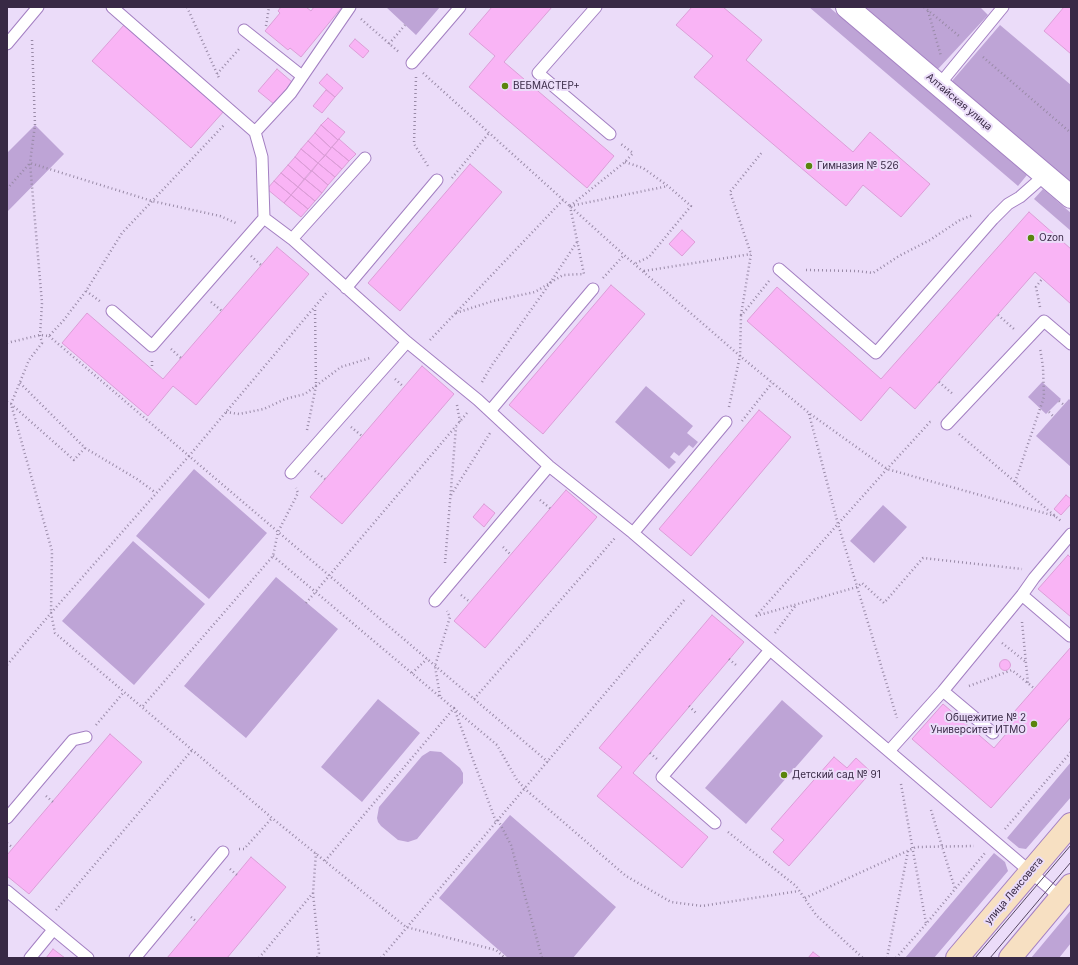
<!DOCTYPE html>
<meta charset="utf-8">
<style>
body{margin:0}
#map{position:relative;width:1078px;height:965px;overflow:hidden;background:#ebdcf9;font-family:Inter,sans-serif}
canvas{display:block}
.frame{position:absolute;inset:0;border:8px solid #382945;pointer-events:none}
</style>
<div id="map">
<canvas width="1078" height="965"></canvas>
<div class="frame"></div>
</div>
<script>
const g = document.querySelector('canvas').getContext('2d');
g.lineJoin = 'round';
function fill(path, color) {
  g.fillStyle = color;
  g.fill(path, 'evenodd');
}
function shape(rows) {
  const path = new Path2D();
  for (const r of rows) {
    if (r.length === 3) {
      path.moveTo(r[0] + r[2], r[1]);
      path.arc(r[0], r[1], r[2], 0, 2 * Math.PI);
      continue;
    }
    path.moveTo(r[0], r[1]);
    for (let i = 2; i < r.length; i += 2) path.lineTo(r[i], r[i + 1]);
  }
  return path;
}
function trace(path, color, width, dash) {
  g.strokeStyle = color;
  g.lineWidth = width;
  g.lineCap = dash ? 'butt' : 'round';
  g.setLineDash(dash || []);
  g.stroke(path);
}
function label(font, color, halo, rows, align = 'center') {
  g.font = font + ' Inter,sans-serif';
  g.lineWidth = 4;
  g.setLineDash([]);
  g.textBaseline = 'middle';
  g.strokeStyle = halo;
  g.fillStyle = color;
  for (const [text, x, y, turn = 0] of rows) {
    g.save();
    g.translate(x, y);
    g.rotate((+turn || 0) * Math.PI / 180);
    g.textAlign = isNaN(turn) ? turn : align;
    if (halo) g.strokeText(text, 0, 0);
    g.fillText(text, 0, 0);
    g.restore();
  }
}
fill(shape([
 [386,7,440,7,416,35],
 [809,7,829,7,1027,175,1018,186],
 [865,7,980,7,988,15,938,69],
 [1000,25,1071,85,1071,183,952,81],
 [35,125,64,154,7,212,7,153],
 [1043,189,1071,213,1071,231,1034,199],
 [1042,382,1061,399,1046,414,1028,397],
 [646,386,693,426,687,433,698,442,693,448,689,445,679,456,674,452,670,457,676,462,669,469,615,422],
 [1069,399,1071,401,1071,467,1036,436],
 [194,469,267,533,209,599,136,536],
 [883,505,907,527,874,563,850,541],
 [133,541,205,604,134,685,62,621],
 [276,577,338,629,246,738,184,686],
 [378,699,420,733,362,802,321,767],
 [782,700,823,736,746,824,705,788],
 [430,751,441,752,460,768,463,773,463,783,417,839,408,842,398,840,381,826,378,822,377,818,379,807,422,756],
 [1071,762,1071,797,1026,849,1019,848,1007,838],
 [510,815,616,907,573,958,508,958,439,898],
 [994,853,1005,862,1008,871,934,958,905,958],
 [1071,910,1071,943,1059,958,1031,958]
]), '#bea4d6');
const building = shape([
 [281,7,306,7,311,11,314,7,342,7,301,57,290,48,288,50,265,31,280,13,278,11,281,7],
 [492,7,552,7,504,62,614,156,587,188,469,87,495,56,469,34,492,7],
 [692,7,723,7,762,40,746,60,853,152,870,132,930,184,901,217,863,185,846,206,694,77,713,56,676,25,692,7],
 [1064,7,1071,7,1071,54,1044,31,1064,7],
 [124,25,224,111,191,148,92,61,124,25],
 [355,39,369,51,363,58,349,46,355,39],
 [277,69,292,82,274,104,258,91,277,69],
 [327,74,343,88,335,97,319,83,327,74],
 [326,90,335,97,322,113,313,106,326,90],
 [328,118,345,132,338,140,321,125,328,118],
 [321,125,338,140,331,148,315,133,321,125],
 [315,133,331,148,325,156,308,141,315,133],
 [339,139,356,154,349,161,332,147,339,139],
 [308,141,325,156,318,163,301,149,308,141],
 [332,147,349,161,342,169,325,155,332,147],
 [301,149,318,163,311,171,295,157,301,149],
 [325,155,342,169,335,177,318,163,325,155],
 [295,157,311,171,304,179,288,165,295,157],
 [318,163,335,177,328,185,312,171,318,163],
 [470,164,502,192,400,311,368,283,470,164],
 [288,165,304,179,298,187,281,173,288,165],
 [312,171,328,185,322,193,305,179,312,171],
 [281,173,298,187,291,195,274,181,281,173],
 [305,179,322,193,315,201,298,187,305,179],
 [274,181,291,195,284,203,267,189,274,181],
 [298,187,315,201,308,209,291,195,298,187],
 [291,195,308,209,301,217,284,203,291,195],
 [1029,212,1071,249,1071,304,1035,272,915,409,890,387,861,421,747,321,777,287,881,379,1029,212],
 [682,230,695,242,682,256,669,244,682,230],
 [277,247,309,274,196,405,173,386,148,416,62,343,87,313,163,379,277,247],
 [611,285,645,314,543,434,509,405,611,285],
 [422,366,454,394,342,524,310,497,422,366],
 [759,410,791,437,691,556,659,529,759,410],
 [566,490,597,517,485,648,454,621,566,490],
 [1066,495,1071,499,1071,504,1061,515,1054,509,1066,495],
 [484,504,495,513,484,527,473,517,484,504],
 [1068,555,1071,558,1071,617,1038,589,1068,555],
 [712,615,744,642,633,773,708,837,682,868,597,796,622,767,599,748,712,615],
 [1071,647,1071,717,991,808,912,739,943,704,994,748,1006,734,1000,728,1071,647],
 [1005,665,5.5],
 [110,734,142,762,29,894,7,876,7,855,110,734],
 [834,757,847,768,856,758,871,772,789,866,773,852,784,840,771,829,834,757],
 [251,857,286,887,227,958,167,958,251,857],
 [53,949,65,958,46,958,53,949],
 [813,952,821,958,808,958,813,952]
]);
fill(building, '#f9b4f5');
trace(building, '#db9dd7', 1);
const lane = shape([
 [112,7,255,132,291,93,350,7],
 [596,7,538,73,610,134],
 [244,30,302,76],
 [7,44,38,7],
 [412,63,460,7],
 [939,85,1003,7],
 [255,132,262,157,264,218,292,239,407,342,478,400,549,466,633,533,1061,898],
 [292,239,365,158],
 [779,269,876,353,993,219,1008,204,1020,197,1045,175],
 [346,288,437,180],
 [112,311,152,346,264,218],
 [490,411,593,289],
 [947,424,1044,321,1071,344],
 [291,473,407,342],
 [633,533,726,422],
 [1022,595,1070,636],
 [435,601,549,466],
 [943,691,993,733],
 [889,751,943,691,1022,595,1034,578,1071,534],
 [7,818,73,740,86,737],
 [715,823,662,777,770,650],
 [7,891,88,958],
 [30,958,53,930],
 [135,958,223,852]
]);
const street = shape([
 [847,7,1071,197]
]);
const secondary = shape([
 [957,958,1071,824],
 [1010,958,1071,885]
]);
trace(lane, '#a37fc2', 13);
trace(street, '#a37fc2', 24);
trace(secondary, '#a37fc2', 24);
trace(shape([
 [187,7,219,78],
 [924,7,959,36],
 [928,11,941,56],
 [361,19,400,53],
 [266,26,269,7],
 [32,40,35,125,30,163,42,303,40,335,42,343,29,360,11,404,52,551,51,612],
 [389,44,405,25],
 [983,57,1071,133],
 [423,73,624,255,740,356,809,413,887,469,1055,516],
 [217,74,240,48],
 [416,77,414,144,428,166],
 [625,162,643,168,668,186,691,206,649,257,634,264],
 [452,178,489,133],
 [7,189,30,163,152,201,220,216,238,224],
 [570,206,625,162,633,153,621,144],
 [570,206,668,186],
 [570,206,584,274],
 [251,256,261,265],
 [806,270,857,271,873,273,899,256,930,240,960,220,973,215],
 [644,271,751,254],
 [603,278,624,255],
 [86,291,101,302],
 [211,302,222,311],
 [1040,307,1036,287,1042,279],
 [456,313,493,301,535,292,563,275,584,274],
 [741,315,751,254,730,192,763,151],
 [998,315,1014,329],
 [49,336,189,456,328,291],
 [430,340,563,200],
 [7,343,40,335,49,336,63,321,86,291,122,233,224,125],
 [171,349,181,358],
 [152,361,152,369],
 [395,379,404,387],
 [482,382,492,365,550,283,577,242],
 [939,382,954,395],
 [20,383,85,448,137,479,156,493],
 [1059,401,1064,405],
 [7,402,11,404,74,460,85,448],
 [457,405,460,422],
 [729,407,740,356,741,316,769,281],
 [226,412,239,414,264,409,285,399,305,394,341,367,370,358],
 [1049,412,1054,417],
 [809,414,838,524,897,718],
 [742,421,772,383],
 [351,427,362,436],
 [307,430,316,386,315,308],
 [959,434,1062,522],
 [315,471,325,479],
 [1015,482,1044,397,1043,367,1040,348],
 [451,495,490,433],
 [540,500,551,509],
 [503,547,511,555],
 [273,556,497,745,517,780,525,789,626,876,671,902,702,906,799,891],
 [445,563,456,427],
 [461,595,470,602],
 [306,603,467,413],
 [51,613,189,456,548,762],
 [756,616,887,469,930,422,932,422],
 [756,616,857,587,862,583,884,603,923,558,1022,569],
 [1022,622,1028,684],
 [775,633,796,605],
 [1002,643,1026,662],
 [729,659,736,665],
 [7,665,51,613,55,633,272,818,406,927,496,950,505,958],
 [412,673,427,659],
 [969,686,1012,670,1035,689],
 [440,696,435,666,450,617,447,611],
 [474,699,615,538],
 [143,706,273,556,278,532,298,493,296,488],
 [689,706,696,713],
 [96,725,124,692],
 [650,753,657,759],
 [901,784,926,923],
 [46,796,53,802],
 [931,810,955,889],
 [498,820,511,845,542,958],
 [1005,829,1071,752],
 [728,832,796,886,816,915,863,958],
 [7,843,13,848],
 [239,849,244,849,272,818],
 [325,861,454,708,496,822],
 [230,869,237,875],
 [313,893,319,953,317,958],
 [805,898,916,847,974,846],
 [56,910,193,749],
 [191,917,197,922],
 [259,958,313,893,316,853],
 [381,958,685,599],
 [887,958,908,851],
 [896,958,926,924,985,853]
]), '#998aa7', 2.5, [1, 3]);
trace(lane, '#fff', 11);
trace(street, '#fff', 22);
trace(secondary, '#f7e0c2', 22);
trace(shape([
 [975,958,1071,845],
 [990,958,1071,862]
]), '#554662', 1);
for (const [x, y, r, color] of [
 [505,86,4,"#5a840c"],
 [809,166,4,"#5a840c"],
 [1031,238,4,"#5a840c"],
 [1034,724,4,"#5a840c"],
 [784,775,4,"#5a840c"]
]) {
  const dot = new Path2D();
  dot.arc(x, y, r, 0, 2 * Math.PI);
  g.fillStyle = color;
  g.fill(dot);
  trace(dot, '#ebdcf9', 1.5);
}
label('10px', '#382945', '#ebdcf9', [
 ["ВЕБМАСТЕР+",513,86],
 ["Гимназия № 526",817,166],
 ["Ozon",1039,238],
 ["Общежитие № 2",1026,718,"right"],
 ["Университет ИТМО",1026,730,"right"],
 ["Детский сад № 91",792,775]
], 'left');
label('10px', '#382945', '#ebdcf9', [
 ["Алтайская улица",959,102,40],
 ["улица Ленсовета",1014,891,-50]
]);
</script>
